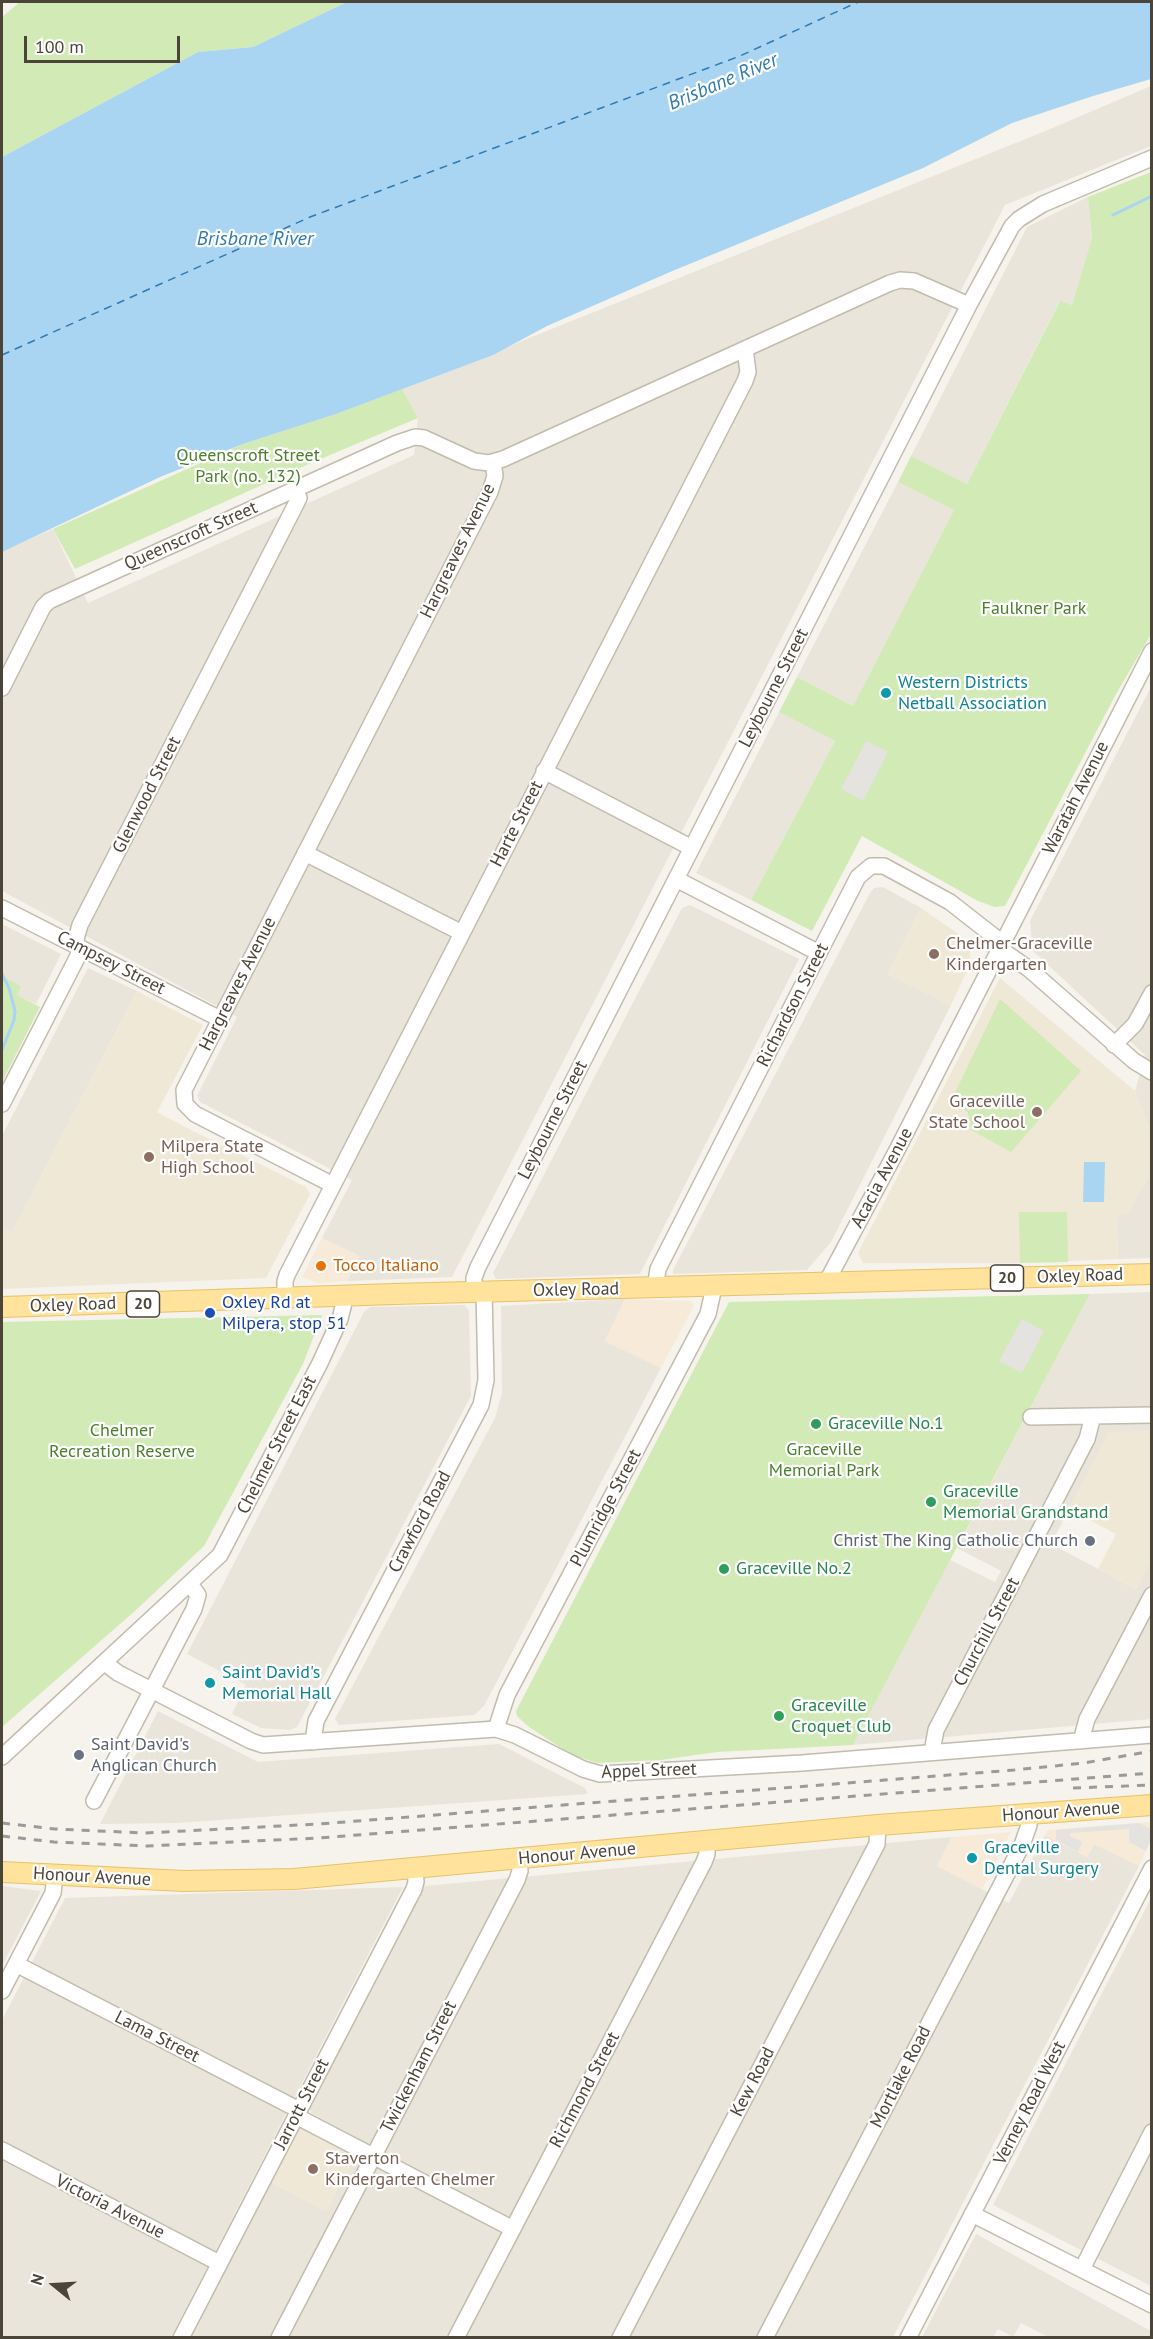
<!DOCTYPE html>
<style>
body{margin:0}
#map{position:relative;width:1153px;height:2339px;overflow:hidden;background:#f6f3ec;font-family:"PT Sans",sans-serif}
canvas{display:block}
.frame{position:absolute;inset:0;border:3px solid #4b4439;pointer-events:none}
.north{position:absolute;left:24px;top:2255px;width:60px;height:60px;-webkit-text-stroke:4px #fff;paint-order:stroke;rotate:288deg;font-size:16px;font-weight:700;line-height:24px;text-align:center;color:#4b4439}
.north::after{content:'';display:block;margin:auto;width:21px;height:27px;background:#4b4439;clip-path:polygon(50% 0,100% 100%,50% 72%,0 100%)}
.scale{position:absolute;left:24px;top:36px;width:156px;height:27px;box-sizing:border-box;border:3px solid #4b4439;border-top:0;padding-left:8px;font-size:18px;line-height:21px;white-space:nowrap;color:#4b4439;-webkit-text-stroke:4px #fff;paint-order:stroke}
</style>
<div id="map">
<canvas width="1153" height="2339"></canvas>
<div class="frame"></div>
<div class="north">N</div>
<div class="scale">100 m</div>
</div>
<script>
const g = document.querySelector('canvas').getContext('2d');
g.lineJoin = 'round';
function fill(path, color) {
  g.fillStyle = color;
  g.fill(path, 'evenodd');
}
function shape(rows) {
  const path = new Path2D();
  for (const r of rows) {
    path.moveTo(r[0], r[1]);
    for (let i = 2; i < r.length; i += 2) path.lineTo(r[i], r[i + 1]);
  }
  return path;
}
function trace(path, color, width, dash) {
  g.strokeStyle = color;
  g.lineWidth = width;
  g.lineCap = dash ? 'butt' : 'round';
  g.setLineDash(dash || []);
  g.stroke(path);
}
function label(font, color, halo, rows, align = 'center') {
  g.font = font + ' "PT Sans",sans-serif';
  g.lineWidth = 4.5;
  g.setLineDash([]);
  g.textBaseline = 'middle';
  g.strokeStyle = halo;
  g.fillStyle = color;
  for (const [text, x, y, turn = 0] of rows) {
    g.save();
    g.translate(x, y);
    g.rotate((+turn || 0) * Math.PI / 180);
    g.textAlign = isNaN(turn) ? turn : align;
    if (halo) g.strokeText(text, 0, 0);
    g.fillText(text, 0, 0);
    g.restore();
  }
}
fill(shape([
 [1151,86,1151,146,1005,205,452,1277,347,1281,359,1256,322,1238,352,1180,200,1102,197,1096,237,1017,2,891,2,551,53,529,88,603,414,455,418,418,402,389,1043,132],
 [1088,197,1092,237,1072,305,1059,302,967,484,911,456,1027,227],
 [898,482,954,510,853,706,797,677],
 [1151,687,1151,1133,1135,1091,1145,1055,1033,951,1030,921],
 [779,712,835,741,751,900,696,873],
 [883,887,921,908,888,974,951,1005,831,1242,807,1270,673,1274,673,1270,870,893,874,888],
 [690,905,799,959,640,1274,496,1279,493,1273,682,908],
 [2,924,61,954,36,1004,16,995,21,986,2,976],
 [88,968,137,991,12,1233,2,1228,2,1136],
 [1151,1172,1151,1258,1118,1259,1116,1215,1126,1215],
 [1151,1292,1151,1431,1109,1433,1051,1544,1136,1589,1151,1559,1151,1719,853,1745,950,1560,995,1582,1001,1571,957,1548,1090,1294],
 [625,1299,605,1341,661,1368,484,1706,474,1715,339,1725,335,1719,495,1418,502,1393,501,1306],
 [464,1305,469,1310,471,1396,297,1727,290,1730,261,1728,232,1714,246,1685,187,1654,364,1312,370,1307],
 [158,1711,258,1762,499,1744,585,1788,588,1794,177,1823,100,1824],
 [1045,1835,1087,1857,1094,1844,1139,1866,893,2337,189,2338,271,2182,326,2211,363,2141,311,2113,309,2107,425,1886,952,1837,937,1866,1009,1903],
 [2,1886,41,1891,2,1966],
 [403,1887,171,2337,2,2337,2,2020,65,1898],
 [1151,1898,1151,2286,993,2205],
 [976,2234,1151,2331,1151,2337,1048,2337,1021,2323,1013,2337,998,2329,993,2337,922,2337]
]), '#eae5da');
fill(shape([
 [322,1238,360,1256,347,1281,318,1283,302,1277],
 [625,1299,691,1301,694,1306,661,1368,605,1341],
 [1149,1822,1151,1823,1151,1841,1139,1866,1094,1844,1087,1857,1045,1835,1048,1830],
 [1011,1832,982,1889,937,1866,952,1837]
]), '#f7ead8');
fill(shape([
 [921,908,970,942,970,965,951,1005,888,974],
 [1000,978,1135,1091,1151,1133,1151,1172,1126,1215,1116,1216,1118,1259,1020,1263,863,1263,858,1253],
 [137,991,203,1025,157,1112,187,1128,306,1187,310,1194,266,1278,2,1289,2,1228,12,1233],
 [1151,1431,1151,1559,1136,1589,1098,1569,1116,1534,1069,1509,1109,1432],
 [299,2127,355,2156,326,2211,271,2182]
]), '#efe8d6');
fill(shape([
 [20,2,347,2,253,47,198,52,2,157,2,17],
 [1151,172,1151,634,1115,696,1005,906,995,907,978,901,862,836,812,931,751,900,835,741,779,712,797,677,853,706,954,510,898,482,911,456,967,484,1060,301,1072,305,1092,237,1088,197],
 [402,389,418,418,311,463,75,569,53,529,243,444,336,414],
 [2,976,21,986,17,995,40,1007,2,1082],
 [1000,999,1081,1071,1011,1152,971,1130,968,1113,953,1097],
 [1019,1212,1067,1212,1068,1262,1020,1263],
 [1090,1294,853,1745,717,1752,661,1760,597,1763,572,1755,529,1727,517,1716,516,1711,729,1302],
 [322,1315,303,1364,204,1546,135,1611,2,1727,2,1322]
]), '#d2eab5');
fill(shape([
 [866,741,888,752,863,801,841,789],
 [1022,1319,1044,1331,1022,1373,999,1361],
 [1139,1823,1151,1829,1151,1839,1146,1851,1129,1842,1129,1829,1070,1833,1070,1836,1082,1842,1078,1852,1056,1840,1056,1830]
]), '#e5e3e0');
fill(shape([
 [347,2,1151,2,1151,79,1093,96,1012,123,923,168,670,272,547,326,493,355,336,414,243,444,160,477,2,552,2,157,198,52,253,47],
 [1084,1162,1105,1162,1104,1202,1083,1202]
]), '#a9d4f2');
trace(shape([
 [1113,215,1152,196],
 [2,974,9,988,15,1011,14,1020,2,1050]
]), '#a9d4f2', 3);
trace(shape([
 [2,355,310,217,740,56,858,2]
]), '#2e7ab2', 1.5, [8, 6]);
const minor = shape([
 [2,688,43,607,49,601,397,443,415,437,424,438,474,461,489,463,503,459,890,283,900,280,914,281,969,305],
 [544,771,692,848],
 [305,853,462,933],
 [676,879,819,953],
 [2,908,220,1019],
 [1114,1045,1135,1024,1152,993],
 [2,1104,79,954,76,939,80,925,295,506,299,498,295,489],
 [333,1185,195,1114,185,1104,184,1090,490,492,495,476,493,462],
 [827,1281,896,1152,1152,651],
 [655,1288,658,1269,819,953,858,877,871,866,884,866,950,902,996,938,1006,953,1029,969,1134,1061,1152,1072],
 [474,1291,474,1278,478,1267,969,305,1012,226,1019,219,1043,204,1152,158],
 [285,1299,285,1281,287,1275,745,381,748,372,745,349],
 [1031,1417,1152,1415],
 [105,1663,118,1673,251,1741,263,1745,496,1729,515,1735,583,1769,600,1774,802,1763,1152,1735],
 [496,1729,507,1695,708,1314,714,1287],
 [1081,1741,1087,1719,1152,1595],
 [313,1742,316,1721,481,1405,486,1380,484,1291],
 [932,1752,936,1730,1087,1439,1093,1416],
 [2,1757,220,1555,320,1363,340,1319,346,1295],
 [94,1801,194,1609,198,1595,190,1584],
 [16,1964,299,2110],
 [2,1991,53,1893,55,1876],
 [296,2116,513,2229],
 [2,2150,219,2263],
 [972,2214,1152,2305],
 [1082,2269,1152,2132],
 [181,2338,414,1889,416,1882,415,1869],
 [279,2338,517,1880,520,1871,519,1859],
 [456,2338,704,1862,707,1854,707,1841],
 [620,2338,877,1844,878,1825],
 [765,2338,1022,1845,1029,1825,1029,1814],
 [908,2338,1152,1868]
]);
const major = shape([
 [2,1307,394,1294,1152,1274],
 [2,1872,184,1881,294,1879,878,1825,1152,1805]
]);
trace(minor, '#c2bbae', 18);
trace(major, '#e6c16a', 22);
trace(minor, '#fff', 15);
trace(major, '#ffe39c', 20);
trace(shape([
 [1073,1788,1152,1785],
 [2,1823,55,1829,145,1833,319,1824,1014,1770,1084,1763,1152,1751],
 [2,1836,54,1842,147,1846,319,1838,1152,1773]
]), '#9a9a9a', 3, [8, 8]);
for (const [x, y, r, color] of [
 [886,693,6,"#0f9aa8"],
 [934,954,6,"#8d6e63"],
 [1037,1112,6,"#8d6e63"],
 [149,1157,6,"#8d6e63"],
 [321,1266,6,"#e8710a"],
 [210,1313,6,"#1a4fb4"],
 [816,1424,6,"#2e9e5b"],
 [931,1502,6,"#2e9e5b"],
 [1090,1541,6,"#6b7280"],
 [724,1569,6,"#2e9e5b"],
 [210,1683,6,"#0f9aa8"],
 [779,1716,6,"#2e9e5b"],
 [79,1755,6,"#6b7280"],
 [972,1858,6,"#0f9aa8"],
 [313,2169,6,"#8d6e63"]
]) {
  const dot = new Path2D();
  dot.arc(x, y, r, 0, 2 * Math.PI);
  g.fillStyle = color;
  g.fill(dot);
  trace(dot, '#fff', 2);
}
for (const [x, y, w] of [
 [1007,1278,33],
 [143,1304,33]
]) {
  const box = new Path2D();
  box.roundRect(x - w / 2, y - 13, w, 26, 4.5);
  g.fillStyle = '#fff';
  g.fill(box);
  trace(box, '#4b4439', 1.5);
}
label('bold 16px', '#4b4439', null, [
 ["20",1007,1278],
 ["20",143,1304]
]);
label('18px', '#4a7f2a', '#fff', [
 ["Queenscroft Street",248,456],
 ["Park (no. 132)",248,477],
 ["Faulkner Park",1034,609],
 ["Chelmer",122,1431],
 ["Recreation Reserve",122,1452],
 ["Graceville",824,1450],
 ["Memorial Park",824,1471]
]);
label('18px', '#4b4439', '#fff', [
 ["Queenscroft Street",191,536,-24],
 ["Hargreaves Avenue",458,551,-64],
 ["Leybourne Street",774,688,-63],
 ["Glenwood Street",147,795,-63],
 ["Waratah Avenue",1076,798,-63],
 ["Harte Street",517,824,-63],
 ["Campsey Street",111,963,27],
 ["Hargreaves Avenue",238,984,-63],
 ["Richardson Street",793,1005,-63],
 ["Leybourne Street",553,1120,-63],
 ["Acacia Avenue",882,1178,-62],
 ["Oxley Road",1080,1276,-2],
 ["Oxley Road",576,1290,-1],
 ["Oxley Road",73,1305,-2],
 ["Chelmer Street East",277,1445,-63],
 ["Plumridge Street",606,1508,-62],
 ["Crawford Road",420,1522,-62],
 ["Churchill Street",987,1632,-62],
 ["Appel Street",649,1771,-2],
 ["Honour Avenue",1061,1812,-4],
 ["Honour Avenue",577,1854,-5],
 ["Honour Avenue",92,1877,3],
 ["Lama Street",157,2037,27],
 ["Twickenham Street",419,2067,-63],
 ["Mortlake Road",901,2077,-63],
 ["Kew Road",753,2082,-63],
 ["Richmond Street",585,2090,-62],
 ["Verney Road West",1030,2103,-63],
 ["Jarrott Street",302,2104,-63],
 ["Victoria Avenue",110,2207,27]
]);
label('18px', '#0d838f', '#fff', [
 ["Western Districts",898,683],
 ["Netball Association",898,704],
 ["Saint David's",222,1673],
 ["Memorial Hall",222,1694],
 ["Graceville",984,1848],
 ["Dental Surgery",984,1869]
], 'left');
label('18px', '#785e54', '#fff', [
 ["Chelmer-Graceville",946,944],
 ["Kindergarten",946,965],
 ["Graceville",1025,1102,"right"],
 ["State School",1025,1123,"right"],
 ["Milpera State",161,1147],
 ["High School",161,1168],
 ["Staverton",325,2159],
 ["Kindergarten Chelmer",325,2180]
], 'left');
label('18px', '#c56008', '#fff', [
 ["Tocco Italiano",333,1266]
], 'left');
label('18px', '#164399', '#fff', [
 ["Oxley Rd at",222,1303],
 ["Milpera, stop 51",222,1324]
], 'left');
label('18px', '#27864d', '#fff', [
 ["Graceville No.1",828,1424],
 ["Graceville",943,1492],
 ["Memorial Grandstand",943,1513],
 ["Graceville No.2",736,1569],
 ["Graceville",791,1706],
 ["Croquet Club",791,1727]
], 'left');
label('18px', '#5b616d', '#fff', [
 ["Christ The King Catholic Church",1078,1541],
 ["Saint David's",91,1745,"left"],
 ["Anglican Church",91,1766,"left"]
], 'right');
label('italic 20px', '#2e7ab2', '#fff', [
 ["Brisbane River",723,82,-23],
 ["Brisbane River",255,239]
]);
</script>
